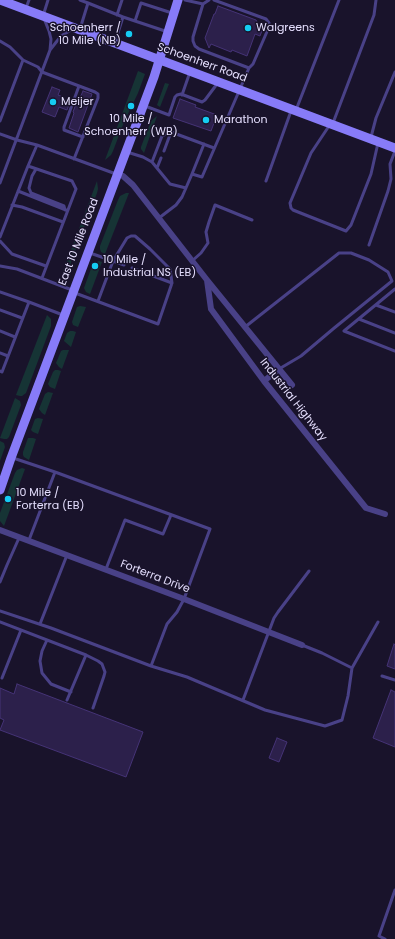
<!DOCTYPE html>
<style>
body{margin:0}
canvas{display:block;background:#19132b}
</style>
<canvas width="395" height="939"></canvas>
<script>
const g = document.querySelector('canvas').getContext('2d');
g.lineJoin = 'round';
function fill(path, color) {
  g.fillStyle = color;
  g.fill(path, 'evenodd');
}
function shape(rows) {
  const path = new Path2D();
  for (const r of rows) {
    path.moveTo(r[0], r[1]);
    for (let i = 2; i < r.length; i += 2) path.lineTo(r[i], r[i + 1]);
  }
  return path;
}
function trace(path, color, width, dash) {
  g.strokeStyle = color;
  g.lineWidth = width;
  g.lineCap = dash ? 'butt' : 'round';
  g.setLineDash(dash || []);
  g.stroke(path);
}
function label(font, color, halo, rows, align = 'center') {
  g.font = font + ' Poppins,sans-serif';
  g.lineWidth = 3;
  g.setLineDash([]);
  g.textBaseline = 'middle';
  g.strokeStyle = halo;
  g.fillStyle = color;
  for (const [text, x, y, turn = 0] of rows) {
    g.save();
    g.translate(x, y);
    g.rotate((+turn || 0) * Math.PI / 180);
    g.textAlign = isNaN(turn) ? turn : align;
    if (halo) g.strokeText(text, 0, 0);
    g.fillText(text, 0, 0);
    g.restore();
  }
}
fill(shape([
 [138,71,145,74,138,93,124,122,113,151,111,155,105,160],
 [165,83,169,84,160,107,157,105],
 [157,116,144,153,141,149,141,147,151,121],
 [97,181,98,189,97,193,70,265,65,272,62,274],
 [126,193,129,193,105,254,101,252,100,249,100,246,118,200,120,196],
 [99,261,102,262,90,294,86,292,84,288,92,266,94,263],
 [80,306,86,307,78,327,73,325,72,322,77,307],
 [47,315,51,319,51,326,26,393,22,396,20,396,16,395],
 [70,331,73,331,76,332,71,347,64,341,67,333],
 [63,350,69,350,62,369,59,367,56,363,61,351],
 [55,370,58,370,61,371,55,389,50,387,48,384,53,372],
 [48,392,53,393,45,415,42,413,39,409,45,394],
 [15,398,20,401,21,405,9,437,7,439,4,439,0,438],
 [38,418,43,419,38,434,33,432,31,430,35,419],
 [28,438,33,438,36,439,29,460,24,457,23,455,23,452],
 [0,441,4,443,5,447,0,461],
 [22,468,25,469,4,526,0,521,0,513,15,473,17,470]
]), '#163435');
const building = shape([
 [218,6,256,20,259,26,263,28,260,36,255,34,247,56,232,50,231,52,211,44,209,48,205,38,214,14,215,14,218,6],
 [52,87,60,90,58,95,63,97,62,99,70,102,67,110,59,107,55,117,42,112,52,87],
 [83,91,92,94,78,132,69,128,74,113,73,112,76,104,77,105,83,91],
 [180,99,196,105,195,107,217,115,211,131,173,118,180,99],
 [394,644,395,645,395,669,387,666,394,644],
 [17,684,143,732,126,777,0,730,4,720,0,718,0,688,14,694,17,684],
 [391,690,395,692,395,747,373,738,391,690],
 [277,738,287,742,279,762,269,758,277,738]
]);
fill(building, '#2c204b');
trace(building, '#453376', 1);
trace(shape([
 [48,0,43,16,49,31,51,39,50,50],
 [80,0,88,3],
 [214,0,266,19,269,23,269,27,253,64,249,68],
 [203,4,209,0],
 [26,8,29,0],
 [117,15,122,0],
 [80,29,88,3,123,17],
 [168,32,135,21,141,3,172,13],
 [0,41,10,47,23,60,0,121],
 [115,42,123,17,135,21],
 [23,60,38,67,42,72,95,92,98,94,98,98,74,159],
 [79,86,64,127,64,130,83,137],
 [182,95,190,72],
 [145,106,169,115,175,97,177,95,181,94,202,102,205,100,217,84],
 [296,110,339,0],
 [333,123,374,15,376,0],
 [329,126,311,153,290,203,291,208,293,210,346,231,351,225,371,174,378,143],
 [0,134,17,140,37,145,116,174],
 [371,137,376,118,395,72],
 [37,145,28,166,72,181,76,189,42,278],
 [164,151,171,132],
 [127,152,143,157,152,162,170,184,186,188],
 [152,162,162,136,171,132,214,148],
 [157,168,161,158],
 [36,169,32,176,29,188,31,193,64,206,65,210],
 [192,174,204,144],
 [266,181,291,111],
 [0,183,50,50,61,36,66,33,73,29],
 [18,191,66,210],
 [12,205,22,207,63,222],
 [159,218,176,205,182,197,192,174,202,177,249,68,199,49,195,46,193,41,193,37,203,4,185,0],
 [0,237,28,166],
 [0,241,12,254,46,266],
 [369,245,388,191,391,179,390,164,395,151],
 [90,253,113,261,127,238,131,236,135,236,150,249,170,269,172,283],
 [192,261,201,253,208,243,206,232,209,222,215,205,252,220],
 [0,266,17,269,72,290],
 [395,289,344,331,395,351],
 [0,292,29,302,2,372,0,371],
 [75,293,158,324,172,283,132,268],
 [98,301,113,261,124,265],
 [29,302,63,315],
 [376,305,395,312],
 [0,310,22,318],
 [359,319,395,333],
 [245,327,339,253,351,253,369,260,388,272,392,281,333,329,301,356,279,369],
 [0,331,15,337],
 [0,353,8,356],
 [13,458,55,472,210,529,184,599,177,612,167,624,151,666],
 [29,540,55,472],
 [106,569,125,520,163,534,171,515],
 [0,582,7,565,19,538],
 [0,611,51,628,151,666,187,677,265,710,325,726,342,720,348,696,352,668,322,653,302,645],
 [0,622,86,655,98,661,102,664,105,672,104,676,93,708],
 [40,624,67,555],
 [47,640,42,651,40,661,42,673,51,684,71,692],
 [352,668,378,622],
 [382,676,395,680],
 [2,678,21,630],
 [67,700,86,655],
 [243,700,274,618,278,612,309,571],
 [385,939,379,936,395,890]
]), '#494187', 3);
trace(shape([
 [118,174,123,176,133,185,207,280,292,385],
 [207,280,211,309,264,381,366,508,385,514],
 [264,381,279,369],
 [0,530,184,599,302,645]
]), '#494187', 6);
trace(shape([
 [0,0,395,148],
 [0,490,11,458,154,77,178,0]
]), '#877bf8', 9);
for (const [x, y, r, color] of [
 [248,28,4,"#15ccf3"],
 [129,34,4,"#15ccf3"],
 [53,102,4,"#15ccf3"],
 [131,106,4,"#15ccf3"],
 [206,120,4,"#15ccf3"],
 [95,266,4,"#15ccf3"],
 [8,499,4,"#15ccf3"]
]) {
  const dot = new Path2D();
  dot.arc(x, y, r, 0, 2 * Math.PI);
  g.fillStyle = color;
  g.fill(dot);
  trace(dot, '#19132b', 1.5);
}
label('11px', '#e4defd', '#19132b', [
 ["Schoenherr /",121,28,"right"],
 ["10 Mile (NB)",121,41,"right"],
 ["Walgreens",256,28],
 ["Meijer",61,102],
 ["10 Mile /",131,119,"center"],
 ["Schoenherr (WB)",131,132,"center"],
 ["Marathon",214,120],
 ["10 Mile /",103,260],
 ["Industrial NS (EB)",103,273],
 ["10 Mile /",16,493],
 ["Forterra (EB)",16,506]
], 'left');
label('11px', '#e4defd', '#19132b', [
 ["Schoenherr Road",202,63,20],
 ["East 10 Mile Road",79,242,-69],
 ["Industrial Highway",293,400,52],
 ["Forterra Drive",155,577,21]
]);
</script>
